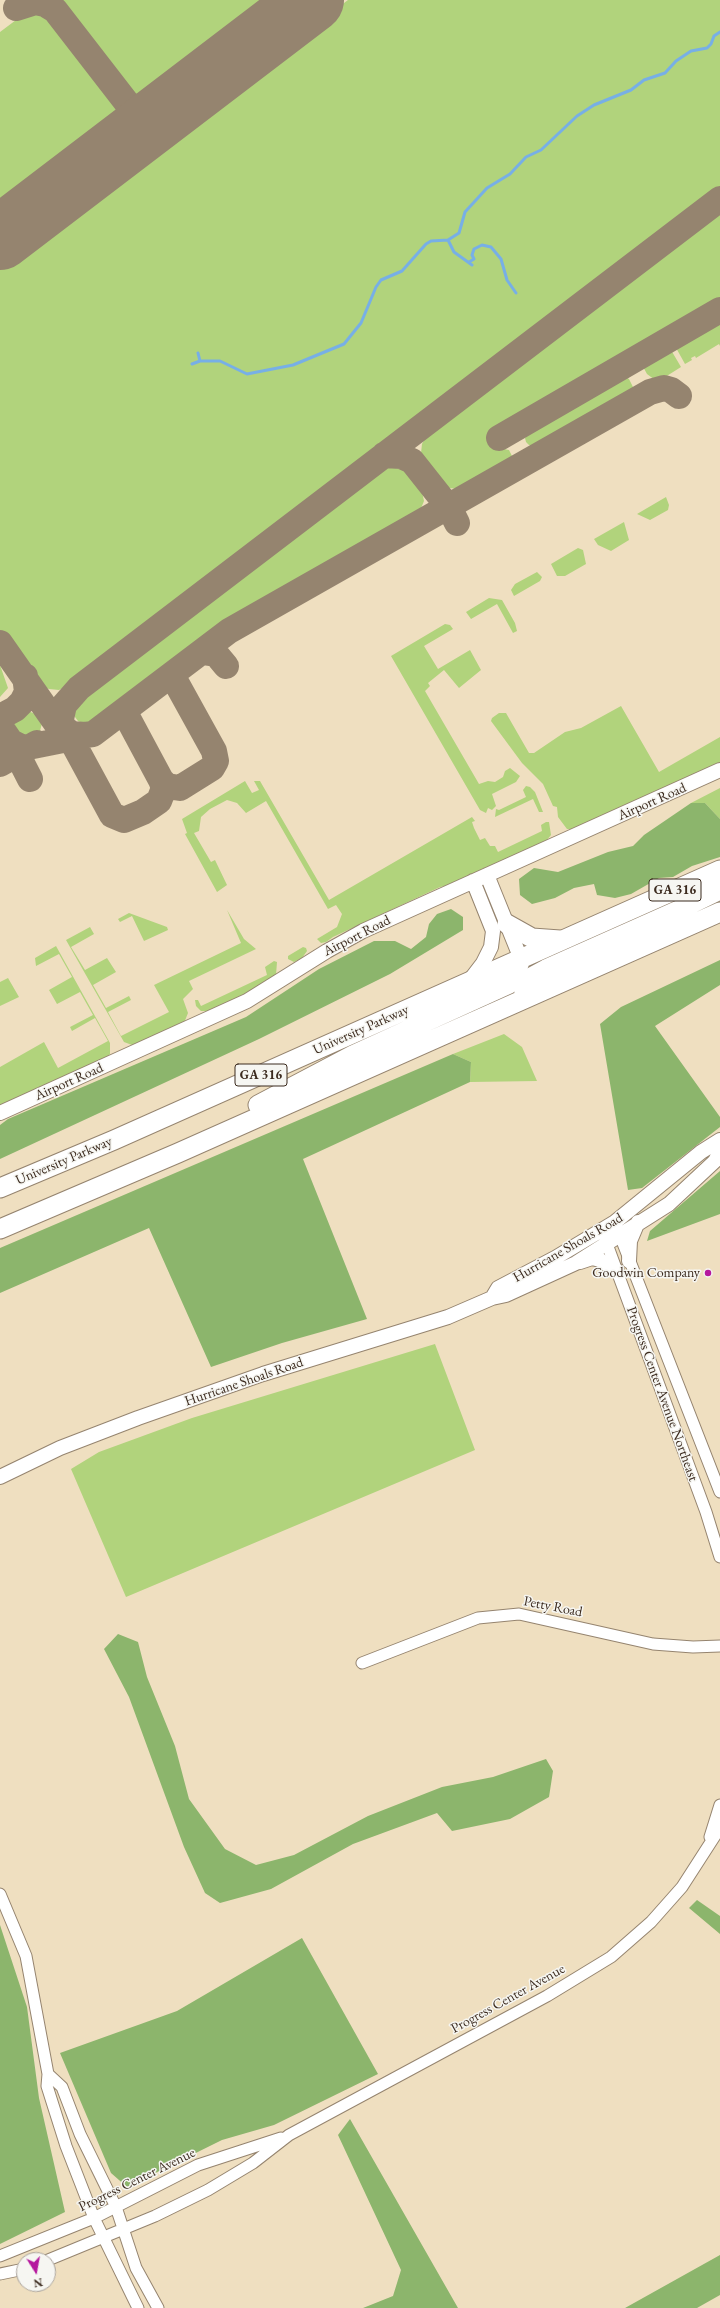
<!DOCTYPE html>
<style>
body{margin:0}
#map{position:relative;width:720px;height:2308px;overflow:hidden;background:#efdfc0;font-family:"EB Garamond",serif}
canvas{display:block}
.north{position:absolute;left:16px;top:2252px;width:40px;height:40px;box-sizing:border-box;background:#f6f6f2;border:1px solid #aba49d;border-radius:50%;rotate:169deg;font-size:11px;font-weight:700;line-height:16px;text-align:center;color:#3b2a1e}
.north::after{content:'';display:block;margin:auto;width:14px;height:18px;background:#b5179e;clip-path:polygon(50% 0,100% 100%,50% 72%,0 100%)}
</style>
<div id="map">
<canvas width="720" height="2308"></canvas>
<div class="north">N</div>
</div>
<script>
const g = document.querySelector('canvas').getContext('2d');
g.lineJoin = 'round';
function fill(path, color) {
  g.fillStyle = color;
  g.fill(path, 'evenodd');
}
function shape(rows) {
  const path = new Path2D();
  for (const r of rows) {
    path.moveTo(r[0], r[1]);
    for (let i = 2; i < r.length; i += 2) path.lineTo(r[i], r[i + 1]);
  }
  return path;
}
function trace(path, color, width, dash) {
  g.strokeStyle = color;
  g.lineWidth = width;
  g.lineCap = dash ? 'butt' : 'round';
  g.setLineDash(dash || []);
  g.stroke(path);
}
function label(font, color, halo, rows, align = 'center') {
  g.font = font + ' "EB Garamond",serif';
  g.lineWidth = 3;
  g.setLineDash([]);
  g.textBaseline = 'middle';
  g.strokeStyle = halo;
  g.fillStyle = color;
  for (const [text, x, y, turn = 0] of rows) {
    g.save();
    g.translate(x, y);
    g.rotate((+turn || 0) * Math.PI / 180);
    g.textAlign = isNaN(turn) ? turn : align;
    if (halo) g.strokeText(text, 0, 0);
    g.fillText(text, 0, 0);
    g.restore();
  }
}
fill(shape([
 [62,0,277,0,147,100,142,101,135,98],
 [348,0,720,0,720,190,75,681,59,690,49,689,43,687,0,630,0,265],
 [38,12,45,14,55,24,120,109,120,118,0,210,0,32,24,14],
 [720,210,720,303,709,307,646,345,653,358,671,350,681,367,662,379,655,380,647,374,635,352,495,431,502,445,499,448,509,450,512,456,508,467,467,490,449,488,439,482,425,462,421,453,422,444,426,436],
 [720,320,720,346,719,344,696,358,695,356,691,358,692,360,685,364,675,346],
 [624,376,629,379,634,389,628,398,548,444,540,448,529,445,526,442,525,438,530,431],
 [391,467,408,471,421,487,424,501,417,518,213,634,96,722,88,725,78,721,72,713,78,699,360,485,384,468],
 [666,497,669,505,668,510,650,520,637,514],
 [624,522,629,540,611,551,598,545,594,539],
 [578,548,583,550,586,564,565,576,557,576,551,564],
 [537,572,542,577,540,581,514,596,511,590,515,584],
 [489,598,502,600,515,623,517,631,513,633,497,604,471,619,466,612],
 [445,624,450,625,453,629,424,646,438,669,470,650,481,670,459,688,444,670,428,683,430,686,425,691,479,784,488,781,495,782,503,777,505,771,510,768,520,776,516,782,492,794,496,806,492,810,488,808,486,813,480,810,391,656],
 [0,665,8,688,0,697],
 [621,706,659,772,720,737,720,762,574,829,567,829,558,817,557,807,553,806,543,784,522,763,491,721,492,718,499,713,506,713,529,753,534,753,565,732,581,728],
 [28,711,38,715,42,723,40,731,27,738,15,733,13,727,16,718],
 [245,781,252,793,259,790,254,781,260,781,329,900,472,817,475,821,472,822,474,828,480,840,485,838,490,846,495,846,498,852,542,831,541,825,546,822,549,822,551,835,546,841,445,886,440,887,333,937,326,942,321,943,317,939,337,927,342,914,336,905,328,909,266,801,246,813,237,803,227,800,210,809,201,817,199,831,194,833,211,862,215,860,227,885,217,892,185,834,187,833,182,819],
 [526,786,530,787,535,792,543,812,539,812,533,799,495,817,496,809,499,810,526,797,523,790],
 [720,788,720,819,705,803,691,803],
 [227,910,244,939,256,949,189,981,193,989,183,999,188,1013,184,1023,132,1045,124,1042,66,940,90,927,94,934,71,947,85,970,107,958,116,972,93,985,106,1008,129,996,131,1000,108,1012,121,1036,169,1012,154,985,241,943],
 [129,913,167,927,168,930,144,941,132,916,120,922,118,919],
 [56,946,110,1043,110,1054,107,1057,0,1105,0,1067,44,1042,58,1068,108,1041,95,1018,72,1031,70,1027,93,1015,80,992,57,1004,49,990,72,977,59,954,36,966,35,958],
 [303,947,306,948,307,951,302,958,294,962,288,959,288,956],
 [274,961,277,962,276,975,253,990,210,1011,201,1011,196,1006,195,1000,198,1000,201,1006,267,975,265,967],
 [8,978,19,997,0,1006,0,982],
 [504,1034,522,1047,537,1081,470,1082,471,1062,453,1054],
 [435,1344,475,1450,126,1597,71,1469,99,1452,192,1418]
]), '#b1d37c');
fill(shape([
 [691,803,705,803,720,819,720,857,692,866,673,877,659,878,631,894,615,898,597,895,594,884,574,888,555,898,532,904,520,895,519,879,534,868,558,872,608,852,633,846,644,835],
 [451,909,463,917,463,930,390,974,259,1039,0,1159,0,1125,8,1119,246,1017,319,969,374,941,395,941,411,949,426,937,429,924,437,914],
 [720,960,720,985,655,1026,720,1117,720,1127,642,1188,628,1190,600,1024,621,1007],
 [453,1054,471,1062,470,1082,303,1159,367,1319,282,1343,211,1367,149,1228,0,1293,0,1248],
 [720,1171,720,1214,647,1241,650,1231],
 [118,1634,138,1642,147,1677,175,1746,189,1799,225,1849,256,1865,294,1855,368,1816,442,1787,493,1777,546,1759,553,1771,549,1797,510,1819,452,1831,437,1813,353,1844,271,1889,220,1903,205,1893,184,1847,129,1697,104,1649],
 [697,1900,720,1916,720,1934,689,1908],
 [0,1925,27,2007,39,2098,65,2212,0,2244],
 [302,1938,378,2074,274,2125,222,2140,127,2187,111,2173,60,2053,177,2011],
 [350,2119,458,2308,363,2308,393,2296,401,2270,338,2135],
 [720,2255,720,2295,697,2308,625,2308]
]), '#8cb56c');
trace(shape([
 [448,240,454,252,472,265],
 [469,262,474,259,472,255,474,249,482,245,491,247,501,259,507,280,516,293],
 [198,353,200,361],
 [192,364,200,361,220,361,247,374,293,365,344,344,361,323,376,287,381,280,402,271,426,244,431,241,448,240,459,233,465,212,487,188,510,174,526,157,541,150,577,116,594,105,631,90,644,80,665,73,676,61,691,51,707,48,711,44,714,36,720,32]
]), '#77afe6', 3);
trace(shape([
 [16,8,35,2,45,4,55,10,127,103,131,110,131,125,121,146],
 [127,103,135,108,148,113,156,112,173,106],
 [499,438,720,310],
 [384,455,401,456,412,461,450,509,457,523],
 [0,643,56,723,72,734,85,735,93,734,229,631,650,392,664,388,671,390,679,396],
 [202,652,216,654,226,666],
 [124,711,161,780,167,786,180,788,212,768,216,761,214,751,172,675],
 [0,717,15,709,22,702,27,692,25,676],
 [57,724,73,743,112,815,124,820,143,812,159,801,164,788,161,780],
 [0,726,11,742,23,748,83,736],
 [64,733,61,719,64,705,79,688,720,199],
 [11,742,30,779],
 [0,764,37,743]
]), '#95846f', 26);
trace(shape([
 [0,238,312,0]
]), '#95846f', 64);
const minor = shape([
 [617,1228,720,1492],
 [604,1236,706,1512,720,1557],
 [362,1663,478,1618,519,1614,653,1644,693,1647,720,1646],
 [710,1837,720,1805],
 [0,1894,26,1956,48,2074,47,2086,66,2146,94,2218,138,2308],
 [48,2074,62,2087,80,2134,116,2207,136,2268,158,2308],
 [0,2256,94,2218,198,2165,281,2138],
 [48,2260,155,2216,208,2190,253,2163,289,2135,547,1996,611,1957,651,1922,682,1887,720,1828],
 [0,2274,24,2269]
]);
const tertiary = shape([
 [487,875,521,959],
 [470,980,483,963,491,947,493,931,473,881],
 [0,1113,247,1001,327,951,363,931,720,770],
 [629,1261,630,1241,638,1222],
 [580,1262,592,1258,600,1260,617,1271],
 [492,1298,498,1288,555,1258,615,1222,701,1152,720,1140],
 [0,1477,60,1448,138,1418,263,1374,448,1317,492,1298,506,1295,576,1263,669,1204,715,1161,720,1152]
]);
const trunk = shape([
 [507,924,532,938,560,940],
 [522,1000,526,987,533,976,546,969,681,909,720,890],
 [258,1105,353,1055,509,984,516,972,521,959],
 [0,1188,114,1140,720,870],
 [0,1229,178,1153,720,912]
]);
trace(minor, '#95846f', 13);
trace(tertiary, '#95846f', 16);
trace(trunk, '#95846f', 21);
trace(minor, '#fff', 11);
trace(tertiary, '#fff', 14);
trace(trunk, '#fff', 19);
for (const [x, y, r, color] of [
 [708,1273,4,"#b5179e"]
]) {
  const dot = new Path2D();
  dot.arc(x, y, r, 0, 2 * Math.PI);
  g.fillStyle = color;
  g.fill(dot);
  trace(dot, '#f6f6f2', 1.5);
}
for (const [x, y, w] of [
 [675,890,52],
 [261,1075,52]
]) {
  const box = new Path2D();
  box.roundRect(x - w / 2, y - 11, w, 22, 3);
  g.fillStyle = '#f6f6f2';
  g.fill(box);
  trace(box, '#3b2a1e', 1);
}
label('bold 13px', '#3b2a1e', null, [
 ["GA 316",675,890],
 ["GA 316",261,1075]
]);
label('14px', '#3b2a1e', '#f6f6f2', [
 ["Airport Road",652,802,-24],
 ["Airport Road",357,936,-27],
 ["University Parkway",361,1030,-24],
 ["Airport Road",69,1082,-24],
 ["University Parkway",64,1161,-23],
 ["Hurricane Shoals Road",568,1248,-30],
 ["Hurricane Shoals Road",244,1382,-19],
 ["Progress Center Avenue Northeast",662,1394,70],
 ["Petty Road",553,1607,11],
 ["Progress Center Avenue",508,1999,-29],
 ["Progress Center Avenue",137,2180,-26]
]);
label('14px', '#3b2a1e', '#f6f6f2', [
 ["Goodwin Company",700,1273]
], 'right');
</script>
